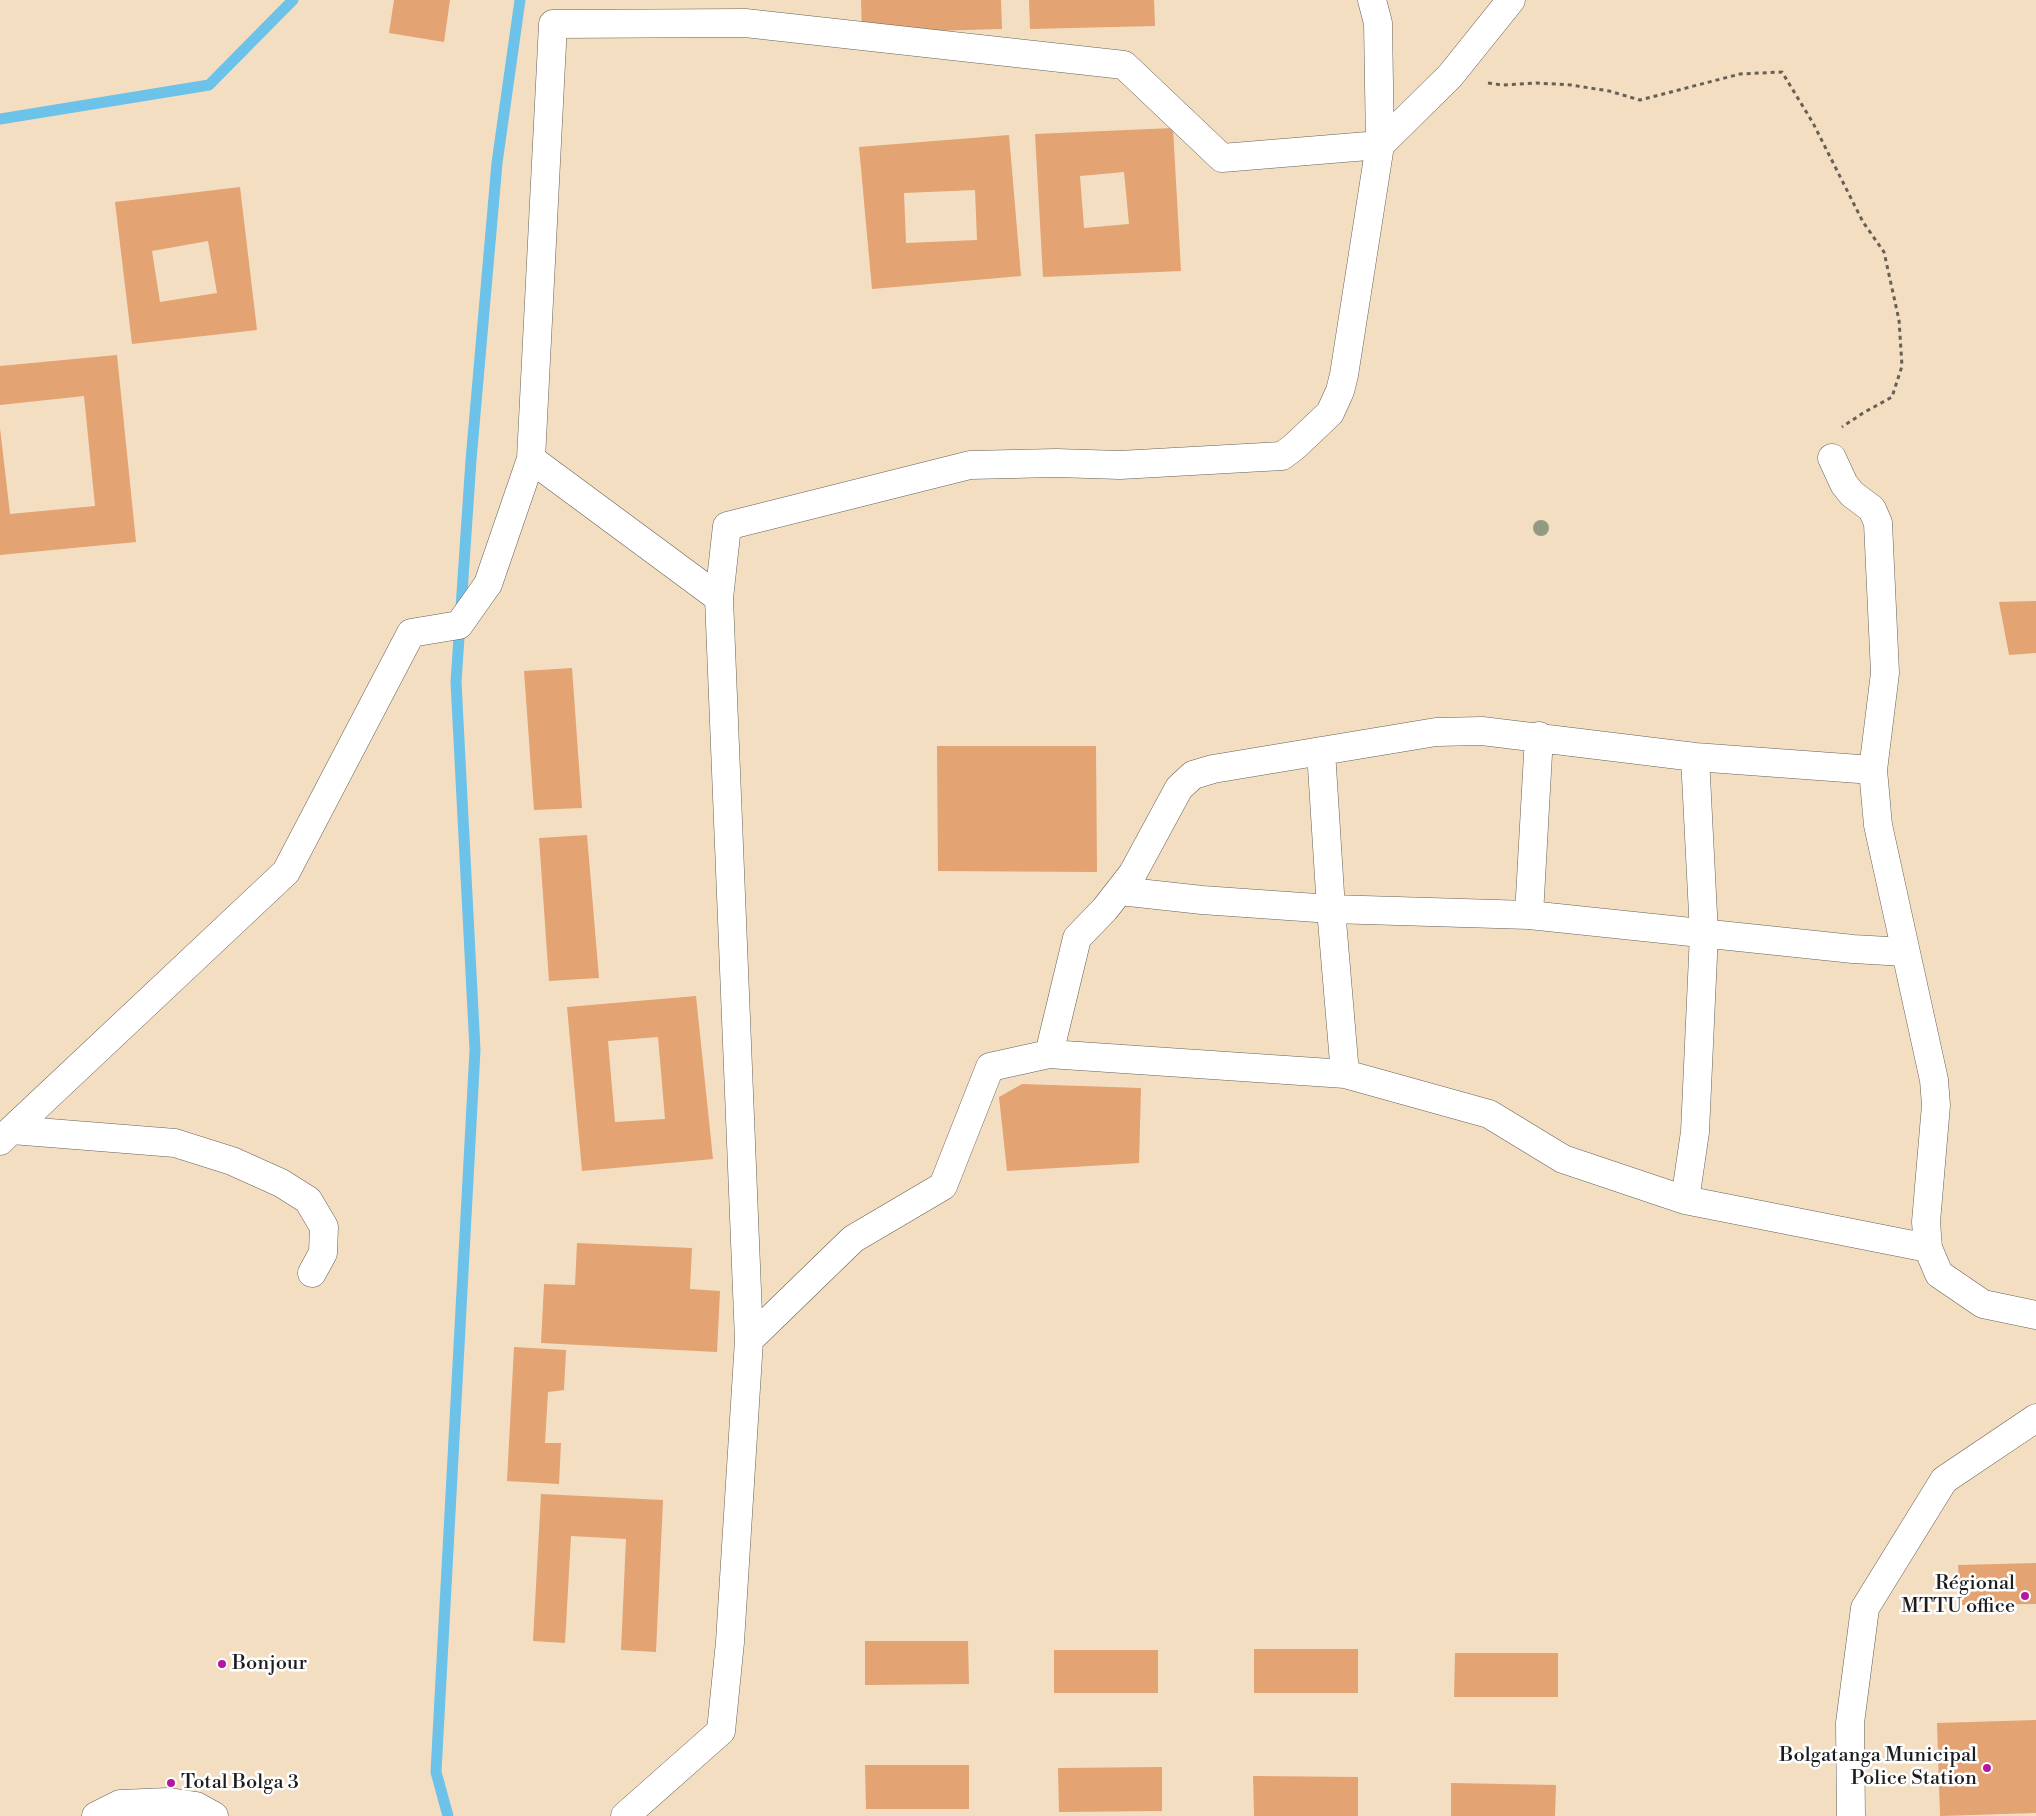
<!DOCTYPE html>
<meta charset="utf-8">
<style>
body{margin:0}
canvas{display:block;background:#f3dec1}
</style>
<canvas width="2036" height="1816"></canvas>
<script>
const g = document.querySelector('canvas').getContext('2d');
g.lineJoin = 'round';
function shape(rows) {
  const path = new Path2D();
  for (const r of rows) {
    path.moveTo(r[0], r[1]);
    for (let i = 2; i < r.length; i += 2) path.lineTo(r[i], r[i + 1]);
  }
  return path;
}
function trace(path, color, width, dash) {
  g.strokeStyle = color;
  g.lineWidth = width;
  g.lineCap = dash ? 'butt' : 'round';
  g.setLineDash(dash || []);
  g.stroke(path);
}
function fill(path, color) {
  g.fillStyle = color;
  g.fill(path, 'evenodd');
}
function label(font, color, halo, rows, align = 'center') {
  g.font = font + ' "Libre Bodoni",serif';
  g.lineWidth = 5;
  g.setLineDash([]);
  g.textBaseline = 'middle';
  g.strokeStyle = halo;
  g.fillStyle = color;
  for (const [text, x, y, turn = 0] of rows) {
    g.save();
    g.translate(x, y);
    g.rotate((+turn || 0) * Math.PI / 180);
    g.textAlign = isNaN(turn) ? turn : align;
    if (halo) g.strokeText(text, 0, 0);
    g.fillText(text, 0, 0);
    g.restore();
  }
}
trace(shape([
 [0,119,209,85,293,0],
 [448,1816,436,1772,475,1050,456,682,471,460,497,163,520,0]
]), '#6cc2e9', 11);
fill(shape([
 [394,0,450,0,444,42,389,33],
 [861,0,1001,0,1002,29,862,33],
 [1029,0,1154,0,1155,26,1030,29],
 [1173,128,1181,271,1043,277,1035,134],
 [1124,172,1129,224,1084,228,1080,176],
 [1009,135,1021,276,872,289,859,147],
 [975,190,977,240,906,243,904,193],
 [240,187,257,330,132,344,115,202],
 [208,241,217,293,160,302,152,251],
 [117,355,136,542,0,555,0,428,10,514,95,506,84,396,0,405,0,366],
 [2036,601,2036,653,2009,655,1999,602],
 [572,668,582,808,534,810,524,671],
 [937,746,1096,746,1097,872,938,871],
 [587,835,599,978,549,981,539,838],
 [696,996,713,1159,582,1171,567,1007],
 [658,1037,665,1119,615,1122,608,1041],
 [1022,1084,1141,1088,1139,1163,1007,1171,999,1097],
 [577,1243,692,1248,690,1289,720,1291,717,1352,541,1343,544,1284,575,1285],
 [514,1347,566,1350,564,1390,548,1392,545,1443,561,1443,559,1484,507,1481],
 [541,1494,663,1500,656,1652,621,1650,626,1539,571,1536,565,1643,533,1641],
 [2036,1563,2036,1604,1960,1605,1958,1565],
 [865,1641,968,1641,969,1684,865,1685],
 [1254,1649,1358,1649,1358,1693,1254,1693],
 [1054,1650,1158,1650,1158,1693,1054,1693],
 [1455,1653,1558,1653,1558,1697,1454,1697],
 [2036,1720,2036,1813,1940,1816,1937,1723],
 [865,1765,969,1765,969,1809,866,1809],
 [1162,1767,1162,1811,1059,1812,1058,1768],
 [1253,1776,1358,1777,1358,1816,1254,1816],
 [1451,1783,1556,1785,1555,1816,1451,1816]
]), '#e3a373');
const minor = shape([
 [1832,458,1844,484,1852,494,1872,509,1878,523,1885,673,1873,770,1878,825,1934,1080,1936,1105,1926,1222,1928,1248,1939,1274,1983,1304,2036,1315],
 [531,459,719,598],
 [1321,751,1331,909,1345,1074],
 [1120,891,1202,900,1331,909,1529,915,1853,949,1905,952],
 [1529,915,1539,736],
 [1049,1054,1077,938,1105,909,1133,873,1179,788,1193,775,1213,769,1436,732,1482,731,1695,757,1873,770],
 [12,1130,175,1143,232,1161,281,1183,308,1200,324,1227,323,1253,312,1273],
 [0,1141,286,872,411,633,459,625,488,584,531,459,553,24,745,23,1124,65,1222,158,1380,145,1450,76,1511,0],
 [1685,1200,1695,1132,1704,934,1695,757],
 [749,1340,853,1239,943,1186,990,1067,1049,1054,1345,1074,1489,1114,1563,1159,1685,1200,1928,1248],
 [96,1816,120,1804,169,1802,196,1806,214,1816],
 [625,1816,721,1731,730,1642,749,1340,719,598,727,526,970,465,1056,463,1120,465,1282,456,1294,447,1330,413,1340,391,1344,375,1380,145,1378,23,1372,0],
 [1851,1816,1850,1723,1865,1608,1944,1480,2036,1418]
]);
trace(minor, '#676056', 29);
trace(shape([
 [1488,83,1502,85,1537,83,1571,85,1609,91,1640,100,1740,74,1782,72,1813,123,1863,222,1884,252,1899,320,1902,366,1892,397,1863,413,1842,427]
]), '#676056', 3, [4, 4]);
trace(minor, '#fff', 28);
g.fillStyle = '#929b82';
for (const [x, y] of [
 [1541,528]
]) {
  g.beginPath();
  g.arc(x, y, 8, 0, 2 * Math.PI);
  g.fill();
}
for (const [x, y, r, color] of [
 [2025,1596,5,"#b5179e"],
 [222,1664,5,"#b5179e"],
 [1987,1768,5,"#b5179e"],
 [171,1783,5,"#b5179e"]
]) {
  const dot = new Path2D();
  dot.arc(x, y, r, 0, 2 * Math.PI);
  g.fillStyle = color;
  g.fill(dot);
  trace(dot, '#fff', 2);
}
label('20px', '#1c1c1c', '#fff', [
 ["Régional",2015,1584],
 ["MTTU office",2015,1607],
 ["Bonjour",232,1664,"left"],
 ["Bolgatanga Municipal",1977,1756],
 ["Police Station",1977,1779],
 ["Total Bolga 3",181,1783,"left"]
], 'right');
</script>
